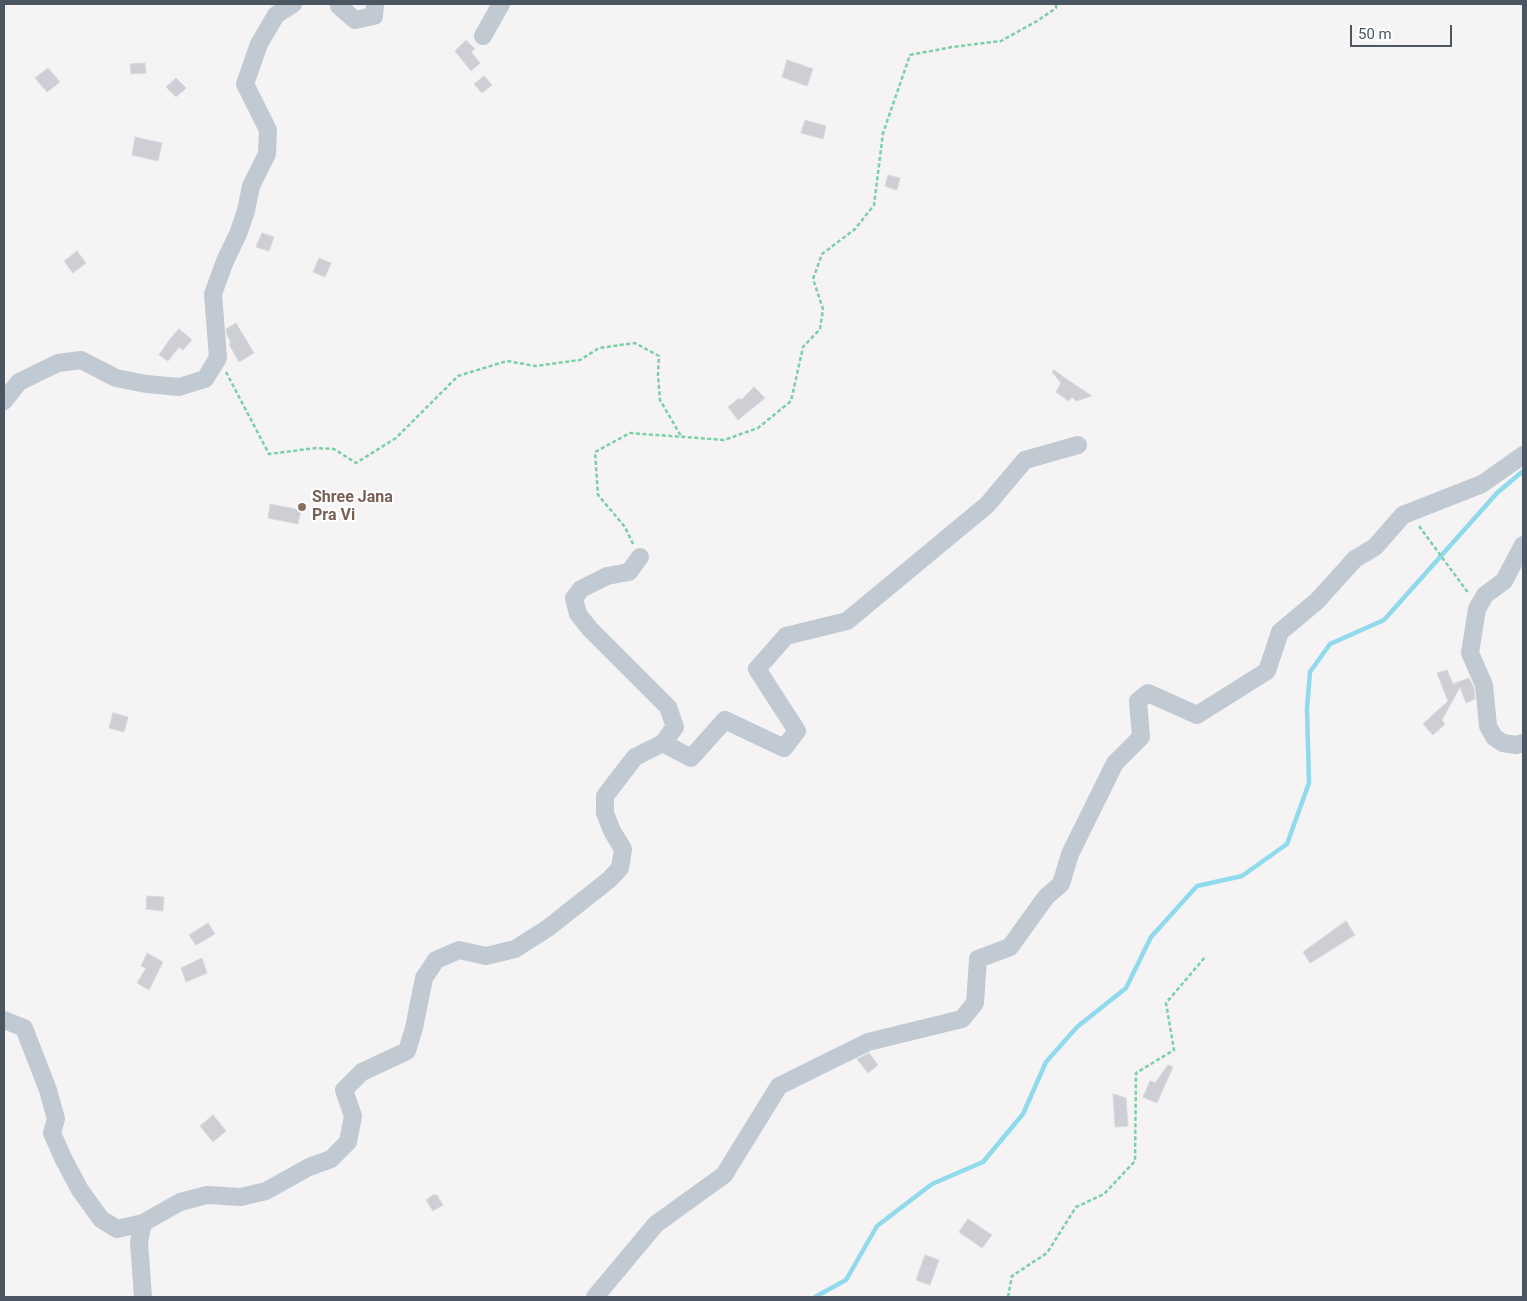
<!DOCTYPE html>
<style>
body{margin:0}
#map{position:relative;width:1527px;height:1301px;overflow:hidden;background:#f5f3f3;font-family:Roboto,sans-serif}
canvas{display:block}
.frame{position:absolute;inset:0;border:5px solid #4a5661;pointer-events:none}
.scale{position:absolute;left:1350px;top:25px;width:102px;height:22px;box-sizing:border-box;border:2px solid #4a5661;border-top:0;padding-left:6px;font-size:15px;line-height:18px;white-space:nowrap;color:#4a5661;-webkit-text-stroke:4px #fff;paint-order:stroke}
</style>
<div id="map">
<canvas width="1527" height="1301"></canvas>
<div class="frame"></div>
<div class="scale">50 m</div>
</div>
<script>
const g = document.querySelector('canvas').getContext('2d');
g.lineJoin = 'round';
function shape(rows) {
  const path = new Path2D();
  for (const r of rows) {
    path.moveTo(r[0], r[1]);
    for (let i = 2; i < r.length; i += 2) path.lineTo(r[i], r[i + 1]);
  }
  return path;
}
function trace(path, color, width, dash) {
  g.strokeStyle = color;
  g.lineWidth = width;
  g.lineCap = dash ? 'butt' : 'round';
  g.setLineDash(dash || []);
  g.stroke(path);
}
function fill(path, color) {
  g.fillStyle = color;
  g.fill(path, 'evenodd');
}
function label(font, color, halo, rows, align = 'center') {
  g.font = font + ' Roboto,sans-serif';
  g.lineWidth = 4.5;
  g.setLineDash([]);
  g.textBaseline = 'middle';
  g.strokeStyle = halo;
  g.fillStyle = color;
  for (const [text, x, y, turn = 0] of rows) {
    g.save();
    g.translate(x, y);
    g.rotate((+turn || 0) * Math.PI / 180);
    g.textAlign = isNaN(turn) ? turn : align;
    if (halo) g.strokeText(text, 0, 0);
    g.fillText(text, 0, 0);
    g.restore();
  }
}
trace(shape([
 [815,1297,846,1280,877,1226,932,1184,983,1162,1023,1114,1046,1062,1077,1027,1126,988,1151,937,1197,886,1242,876,1287,844,1309,783,1307,709,1310,672,1330,644,1384,620,1497,493,1523,471]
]), '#90daee', 4.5);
const building = shape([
 [466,40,475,49,471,52,480,63,471,71,455,51,466,40],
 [787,60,813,69,807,86,782,77,787,60],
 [145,63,146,73,131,74,130,64,145,63],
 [48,68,60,82,47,92,35,78,48,68],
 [484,76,492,85,482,93,474,84,484,76],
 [176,78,186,88,176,97,166,87,176,78],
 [805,120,826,126,823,139,801,133,805,120],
 [135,137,162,143,158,161,132,155,135,137],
 [888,175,900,178,897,190,885,186,888,175],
 [262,233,274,237,269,251,256,247,262,233],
 [77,251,86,263,73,273,64,261,77,251],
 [319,258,331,263,325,277,313,272,319,258],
 [236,323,254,353,239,362,229,344,231,343,227,335,226,329,236,323],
 [179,329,192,340,183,350,179,347,168,361,159,355,170,339,179,329],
 [1054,370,1065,378,1092,396,1076,401,1072,397,1069,401,1056,392,1061,383,1052,372,1054,370],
 [754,387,765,398,738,420,728,407,739,398,741,400,754,387],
 [270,504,301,510,298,524,268,518,270,504],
 [1447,670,1453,684,1469,678,1474,688,1475,699,1466,703,1460,687,1442,720,1445,724,1433,735,1423,724,1448,701,1437,673,1447,670],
 [113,713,128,717,124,732,109,728,113,713],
 [147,896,164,897,163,911,146,909,147,896],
 [1346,921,1355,935,1310,963,1303,952,1346,921],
 [208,923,215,934,196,945,189,935,208,923],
 [147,953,163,962,149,990,137,983,146,968,141,966,147,953],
 [202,958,207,973,186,982,181,968,202,958],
 [869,1053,878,1065,868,1073,857,1059,869,1053],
 [1168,1065,1173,1067,1157,1103,1143,1097,1150,1081,1155,1083,1168,1065],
 [1113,1094,1126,1098,1128,1126,1115,1127,1113,1094],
 [213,1115,226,1131,213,1142,200,1126,213,1115],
 [433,1195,437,1195,443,1205,433,1211,426,1200,433,1195],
 [968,1219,992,1235,982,1248,959,1232,968,1219],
 [925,1255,939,1260,930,1285,916,1280,925,1255]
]);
fill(building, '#cdcfd5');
trace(building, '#d7d9de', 1);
trace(shape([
 [226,372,269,454,316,448,334,449,356,463,396,438,458,376,507,361,535,366,580,360,599,348,635,343,659,356,658,375,660,400,681,436],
 [1419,526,1469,594],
 [633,544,625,527,598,495,595,452,630,433,724,440,758,428,791,401,803,347,820,329,823,309,813,279,822,254,855,229,874,205,883,133,910,55,952,47,1001,41,1037,21,1056,8,1056,4],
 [1008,1297,1012,1276,1047,1253,1076,1207,1104,1194,1135,1161,1136,1073,1174,1050,1166,1003,1206,956]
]), '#7ad0a6', 2.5, [4, 2.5]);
trace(shape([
 [339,6,355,20,374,16,375,4],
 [483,36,501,4],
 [4,401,19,382,58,363,81,360,116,378,146,384,179,387,205,379,218,358,213,294,225,261,238,234,246,211,251,186,267,154,268,130,245,84,259,44,276,15,293,4],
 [1523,545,1504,581,1485,595,1477,609,1470,653,1484,685,1488,726,1494,737,1503,743,1516,745,1523,743],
 [663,743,691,758,725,720,784,748,797,731,757,669,786,636,847,621,987,505,1025,460,1078,445],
 [4,1020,24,1028,48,1090,56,1119,52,1133,63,1158,80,1190,101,1219,117,1229,143,1223,180,1202,207,1195,241,1197,266,1191,309,1167,331,1159,348,1142,353,1116,344,1090,362,1072,407,1051,414,1028,424,978,436,960,459,950,486,956,515,949,548,928,610,879,620,868,623,849,612,831,605,813,605,796,635,757,663,743,675,727,668,707,590,629,578,614,574,598,581,589,607,576,629,572,640,557],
 [143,1297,139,1242,143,1223],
 [595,1297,656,1224,724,1175,779,1086,868,1042,962,1019,975,1003,978,959,1010,947,1046,897,1061,884,1070,854,1115,763,1141,737,1138,701,1148,693,1197,715,1267,671,1280,632,1317,601,1355,559,1375,547,1403,515,1482,484,1523,455]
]), '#c1cad2', 18);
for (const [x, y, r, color] of [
 [302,507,5,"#8d6e63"]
]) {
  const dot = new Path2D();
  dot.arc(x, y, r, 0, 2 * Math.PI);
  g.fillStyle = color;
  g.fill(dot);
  trace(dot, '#fff', 2);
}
label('bold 16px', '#785e54', '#fff', [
 ["Shree Jana",312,498],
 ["Pra Vi",312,516]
], 'left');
</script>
